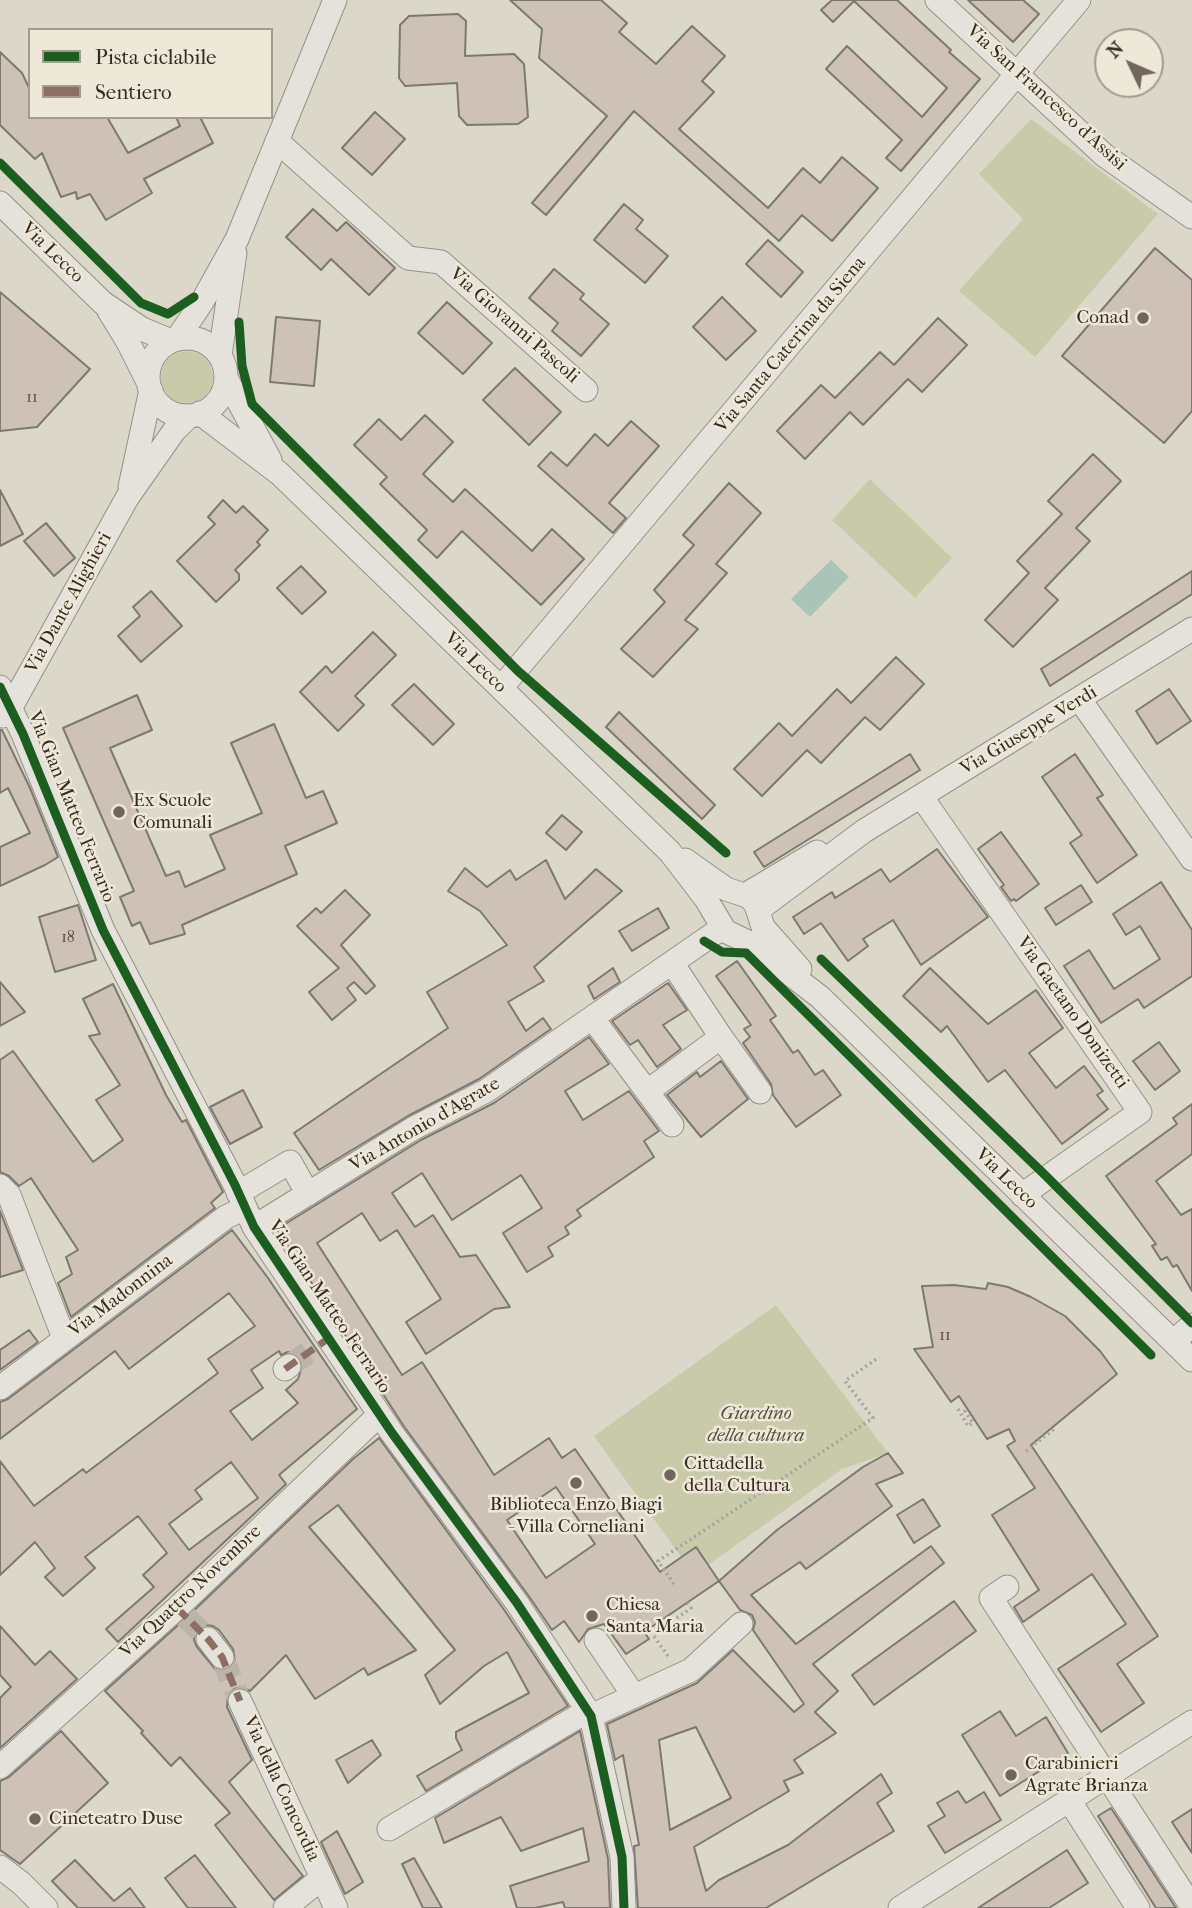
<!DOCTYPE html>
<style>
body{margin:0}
#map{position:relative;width:1192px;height:1908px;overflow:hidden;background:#dbd8c9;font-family:"IM FELL French Canon",serif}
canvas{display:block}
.legend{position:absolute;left:28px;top:28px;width:245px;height:91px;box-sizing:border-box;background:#ede8d7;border:2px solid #a49b8f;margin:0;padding:9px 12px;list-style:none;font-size:21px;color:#362822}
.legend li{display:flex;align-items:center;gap:14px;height:35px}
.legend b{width:35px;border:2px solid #a49b8f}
.north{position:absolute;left:1094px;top:28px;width:70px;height:70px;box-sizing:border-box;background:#ede8d7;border:2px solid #a49b8f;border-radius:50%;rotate:314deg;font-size:19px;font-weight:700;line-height:28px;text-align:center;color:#362822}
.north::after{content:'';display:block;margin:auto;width:24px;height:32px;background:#70665c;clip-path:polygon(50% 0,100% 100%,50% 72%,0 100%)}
</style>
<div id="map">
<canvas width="1192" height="1908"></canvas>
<ul class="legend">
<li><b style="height:9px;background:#1b5e20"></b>Pista ciclabile</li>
<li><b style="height:9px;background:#8d6e63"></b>Sentiero</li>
</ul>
<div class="north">N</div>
</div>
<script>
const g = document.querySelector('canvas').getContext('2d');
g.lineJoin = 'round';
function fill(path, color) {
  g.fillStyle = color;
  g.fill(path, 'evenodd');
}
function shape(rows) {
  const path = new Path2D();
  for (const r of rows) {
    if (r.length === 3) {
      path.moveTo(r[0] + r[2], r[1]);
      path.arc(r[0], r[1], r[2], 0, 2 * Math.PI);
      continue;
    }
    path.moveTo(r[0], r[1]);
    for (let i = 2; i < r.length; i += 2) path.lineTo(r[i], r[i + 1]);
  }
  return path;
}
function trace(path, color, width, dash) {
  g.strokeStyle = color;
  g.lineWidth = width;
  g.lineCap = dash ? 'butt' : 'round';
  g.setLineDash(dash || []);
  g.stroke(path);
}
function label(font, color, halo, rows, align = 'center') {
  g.font = font + ' "IM FELL French Canon",serif';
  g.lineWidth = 5;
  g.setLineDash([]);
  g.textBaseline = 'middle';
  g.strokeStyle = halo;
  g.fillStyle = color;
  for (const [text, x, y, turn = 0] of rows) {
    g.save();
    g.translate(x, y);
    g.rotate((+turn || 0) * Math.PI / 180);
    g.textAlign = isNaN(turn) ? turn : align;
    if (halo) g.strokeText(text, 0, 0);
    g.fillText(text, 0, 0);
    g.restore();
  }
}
fill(shape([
 [1031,119,1158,214,1035,357,959,291,1023,219,979,174],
 [187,377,26],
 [870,479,952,558,915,598,832,520],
 [776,1305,888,1453,842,1469,708,1565,696,1547,681,1557,594,1436]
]), '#c9caa9');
fill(shape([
 [831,560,849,577,810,617,791,599]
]), '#aac4b8');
const building = shape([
 [510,0,601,0,627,23,619,32,656,64,692,26,725,56,702,81,714,92,679,129,768,208,803,168,820,183,842,157,878,188,832,241,802,215,779,241,634,111,546,215,532,203,607,116,539,58,542,29,510,0],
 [832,0,897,0,951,50,949,52,980,79,901,171,886,158,902,140,826,69,847,46,922,117,947,88,854,1,833,22,821,10,832,0],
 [968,0,1023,0,1039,14,1013,42,968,0],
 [458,14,466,21,465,56,514,54,524,64,528,117,518,124,467,125,459,116,457,83,405,86,399,78,400,25,409,16,458,14],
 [0,52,22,73,30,90,30,117,107,117,128,153,180,126,176,117,200,117,213,143,144,179,152,193,106,220,90,194,77,199,76,192,61,197,42,153,35,159,0,125,0,52],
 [375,112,405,139,372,175,342,148,375,112],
 [624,204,643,220,636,229,668,256,645,283,594,240,624,204],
 [313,209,337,231,346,222,395,268,369,295,331,259,321,270,286,237,313,209],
 [768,240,803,272,781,297,746,264,768,240],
 [1155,248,1192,280,1192,411,1164,443,1062,356,1155,248],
 [554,269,584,294,580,299,609,324,581,356,552,331,558,323,529,298,554,269],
 [0,292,90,369,37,427,0,431,0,292],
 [722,297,756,331,726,360,693,327,722,297],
 [447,302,492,343,463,374,418,333,447,302],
 [276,317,320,321,314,386,270,382,276,317],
 [938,318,967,345,922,392,908,379,863,425,850,412,805,459,777,431,821,385,835,398,880,352,894,365,938,318],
 [515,368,561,412,529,445,483,400,515,368],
 [425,415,453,442,423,474,453,502,465,489,532,551,552,529,584,559,541,605,462,531,437,558,418,540,427,530,380,484,387,477,354,445,379,419,401,440,425,415],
 [631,421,659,446,609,503,626,518,613,533,538,466,551,452,567,466,595,434,608,446,631,421],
 [1093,454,1121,481,1076,528,1090,541,1045,588,1058,600,1013,647,985,620,1029,573,1017,561,1062,514,1048,501,1093,454],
 [729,483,761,513,716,564,727,573,685,620,698,629,653,677,621,649,665,602,654,590,694,545,683,535,729,483],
 [0,490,23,534,0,546,0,490],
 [223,500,236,513,243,506,268,530,257,542,260,545,235,570,239,574,239,580,216,602,177,561,215,524,208,517,223,500],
 [46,523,75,558,54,576,24,541,46,523],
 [301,566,326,592,302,614,277,588,301,566],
 [1192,571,1192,594,1050,686,1041,669,1192,571],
 [151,591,182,626,141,662,118,636,140,616,133,607,151,591],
 [373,632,396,655,355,696,364,705,338,731,300,692,326,666,332,673,373,632],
 [896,657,924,684,880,730,865,717,821,763,807,750,762,796,734,769,779,723,792,736,837,689,851,703,896,657],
 [414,684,454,724,433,745,392,705,414,684],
 [1169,689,1191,721,1157,744,1136,711,1169,689],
 [137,695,152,730,110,748,166,876,179,871,185,887,225,869,210,835,262,813,231,743,274,724,306,798,323,791,337,823,285,846,297,874,182,925,185,934,150,944,140,922,132,926,120,897,134,891,63,728,137,695],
 [619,712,715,805,702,819,606,727,619,712],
 [0,730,2,730,30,788,58,857,45,865,0,886,0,847,30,833,8,788,0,793,0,730],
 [910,754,920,770,764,867,754,852,910,754],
 [1075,754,1103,795,1097,798,1137,855,1097,883,1070,843,1082,835,1042,777,1075,754],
 [562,815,582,832,566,850,546,833,562,815],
 [1001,832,1039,884,1016,901,1014,899,1011,901,1001,887,1004,885,978,849,1001,832],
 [937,849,988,917,921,965,893,920,863,939,868,946,848,961,821,923,804,934,793,917,832,892,835,898,881,869,890,882,937,849],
 [546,860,565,899,596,869,622,891,534,967,544,981,508,1002,526,1031,543,1018,551,1029,479,1079,408,1116,319,1170,294,1133,448,1028,427,992,507,945,480,911,448,891,465,868,487,887,510,870,516,880,546,860],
 [1161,882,1192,930,1192,976,1144,1008,1138,999,1101,1023,1064,966,1089,950,1114,989,1160,959,1140,926,1126,935,1113,914,1161,882],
 [1081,885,1092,902,1056,925,1045,908,1081,885],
 [345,890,370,915,341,945,375,986,366,994,354,982,347,988,356,1000,332,1020,309,992,339,968,297,926,316,908,321,913,345,890],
 [78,905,96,960,55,972,39,917,78,905],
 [658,908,669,928,632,951,619,931,658,908],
 [737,961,776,1016,770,1020,793,1053,798,1050,815,1075,823,1070,841,1095,796,1127,773,1095,771,1084,743,1043,750,1037,744,1029,751,1025,716,976,737,961],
 [613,968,620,982,594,999,588,986,613,968],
 [930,968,988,1024,1036,990,1063,1028,1029,1053,1056,1088,1084,1066,1103,1091,1097,1095,1108,1109,1062,1144,1005,1070,988,1082,947,1026,941,1032,903,996,930,968],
 [0,982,25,1012,0,1026,0,982],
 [668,983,687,1010,663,1025,681,1049,657,1067,638,1040,630,1045,612,1021,668,983],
 [113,984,166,1095,182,1122,186,1120,223,1192,211,1203,215,1208,71,1317,58,1283,72,1274,66,1257,78,1250,31,1178,19,1186,9,1176,0,1172,0,1060,13,1051,93,1162,123,1140,96,1100,120,1085,89,1036,100,1034,83,999,113,984],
 [589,1037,609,1064,565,1091,583,1120,629,1091,659,1131,644,1141,654,1157,577,1210,581,1216,565,1227,569,1234,548,1247,553,1256,527,1272,503,1233,542,1208,521,1175,452,1220,422,1173,392,1193,415,1227,433,1215,460,1257,476,1255,510,1307,494,1309,426,1354,406,1322,441,1299,397,1230,380,1241,362,1213,317,1243,402,1375,422,1362,494,1475,549,1438,562,1458,575,1449,660,1572,696,1547,719,1581,644,1632,649,1639,626,1654,604,1624,588,1629,579,1642,564,1621,552,1630,528,1595,403,1425,277,1229,421,1140,494,1103,589,1037],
 [556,1487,595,1544,546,1578,507,1520,556,1487],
 [1159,1042,1180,1071,1155,1090,1133,1061,1159,1042],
 [721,1061,748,1099,701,1137,667,1095,697,1072,700,1077,721,1061],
 [243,1090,262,1127,230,1144,210,1107,243,1090],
 [1192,1104,1192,1154,1156,1181,1181,1215,1192,1209,1192,1291,1177,1265,1173,1267,1167,1257,1161,1260,1152,1246,1156,1244,1106,1176,1177,1124,1173,1118,1192,1104],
 [0,1211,23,1270,0,1277,0,1211],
 [232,1230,268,1278,357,1409,279,1475,286,1484,118,1642,106,1629,154,1587,143,1575,167,1553,138,1516,85,1557,95,1568,63,1596,45,1577,55,1568,35,1542,0,1575,0,1461,34,1506,83,1469,86,1473,218,1373,208,1359,255,1326,229,1293,129,1369,115,1351,0,1439,0,1402,8,1399,232,1230],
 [279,1351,281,1355,288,1352,295,1353,303,1364,298,1379,286,1390,298,1403,252,1440,230,1411,263,1388,251,1370,279,1351],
 [231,1462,258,1498,189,1550,169,1524,202,1499,195,1490,231,1462],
 [988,1283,1008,1287,1031,1297,1065,1316,1100,1351,1117,1374,1031,1445,1158,1636,1117,1664,1144,1703,1101,1732,1058,1669,1126,1624,1092,1574,1023,1622,1014,1607,1039,1590,992,1515,1035,1488,1007,1446,1015,1441,1009,1429,987,1439,959,1396,951,1402,914,1349,933,1347,922,1286,954,1285,986,1289,988,1283],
 [29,1330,38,1342,0,1370,0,1350,29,1330],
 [379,1438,505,1611,568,1706,426,1791,417,1776,462,1750,456,1738,456,1732,529,1693,507,1652,484,1666,440,1704,425,1675,455,1650,338,1505,309,1527,416,1650,368,1675,364,1668,315,1699,286,1655,250,1691,241,1687,234,1689,228,1694,227,1707,252,1760,229,1782,303,1876,274,1900,215,1825,230,1813,180,1757,171,1766,141,1733,143,1731,105,1691,186,1618,353,1459,379,1438],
 [205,1625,213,1626,219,1630,233,1649,235,1662,230,1668,223,1671,216,1670,197,1647,194,1640,195,1633,205,1625],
 [888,1453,903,1473,876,1484,892,1506,806,1569,800,1562,751,1595,796,1644,931,1546,944,1563,813,1664,838,1691,815,1712,836,1733,794,1760,803,1773,784,1781,789,1791,694,1847,706,1891,719,1880,788,1845,881,1774,892,1793,877,1803,894,1831,766,1908,638,1908,634,1846,639,1845,623,1755,615,1760,607,1724,697,1683,733,1650,794,1712,804,1704,753,1630,755,1622,752,1615,740,1610,719,1581,777,1530,863,1467,888,1453],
 [696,1727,731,1798,670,1830,659,1740,696,1727],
 [923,1499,940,1526,914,1543,897,1515,923,1499],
 [954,1601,976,1631,874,1705,852,1675,954,1601],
 [0,1626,35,1665,50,1651,77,1679,0,1748,0,1698,11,1687,0,1675,0,1626],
 [1000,1711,1016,1736,1046,1717,1068,1753,1000,1796,962,1735,1000,1711],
 [61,1731,108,1783,20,1864,0,1850,0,1781,9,1777,61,1731],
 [580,1731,608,1859,610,1908,565,1908,563,1902,535,1908,517,1908,510,1886,589,1861,583,1828,521,1851,501,1817,444,1843,435,1818,580,1731],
 [372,1740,381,1755,348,1783,336,1760,372,1740],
 [958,1791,966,1803,984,1792,1001,1820,945,1853,928,1826,945,1816,937,1803,958,1791],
 [1111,1808,1176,1908,1156,1908,1098,1816,1111,1808],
 [1192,1809,1192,1853,1172,1822,1192,1809],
 [337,1831,363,1882,345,1894,321,1842,337,1831],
 [1067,1850,1088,1883,1049,1908,978,1908,1067,1850],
 [195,1855,236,1908,188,1908,165,1878,195,1855],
 [414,1858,442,1908,423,1908,402,1864,414,1858],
 [75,1860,114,1901,130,1888,145,1908,78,1908,52,1881,75,1860]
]);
fill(building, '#cec2b7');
trace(building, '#7d7970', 2);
trace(shape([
 [289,1366,316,1347],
 [184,1615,208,1639],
 [222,1657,240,1701]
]), '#bab5a8', 23, [23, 11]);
const minor = shape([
 [937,0,1104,155,1192,217],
 [277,141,408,258,441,262,586,390],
 [0,203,103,303,142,329,171,341],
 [109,311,128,342,148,382],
 [187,377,39],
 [177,339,202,302,237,239,335,0],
 [220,355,235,253],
 [226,378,270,460],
 [200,413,280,474,670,852,706,899,725,931,750,943,820,997,1192,1360],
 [130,487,151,390],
 [0,687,23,734,103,930,235,1185,254,1227,392,1433,517,1603,591,1716,622,1857,624,1908],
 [501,688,1079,0],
 [1080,700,1192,859],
 [2,716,11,707,127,498,174,431,189,416],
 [921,796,1140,1112,1022,1195],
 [685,860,726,889,750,897,756,905,763,927,800,969],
 [745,895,817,852],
 [758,910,864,831,1192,629],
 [672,963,721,1037,760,1092],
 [593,1019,672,1125],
 [648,1091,721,1037],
 [0,1186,9,1195,64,1338],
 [238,1193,290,1162,308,1194],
 [254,1227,414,1128,486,1091,722,928],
 [1174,1341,1192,1325],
 [285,1369,289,1366],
 [0,1388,226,1217,245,1208],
 [1007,1587,991,1598,1192,1907],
 [208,1639,222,1657],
 [596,1640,634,1696],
 [240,1701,336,1908],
 [591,1716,691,1670,741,1624],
 [0,1767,177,1608,379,1415],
 [1069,1800,1138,1908],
 [389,1829,587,1711],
 [0,1867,21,1883,46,1908],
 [285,1908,322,1878],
 [900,1908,1192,1722]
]);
trace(minor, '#949087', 25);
trace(shape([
 [958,1409,968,1426,973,1423,965,1411,967,1410],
 [1026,1451,1054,1429,1052,1427],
 [674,1584,658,1561,873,1418,845,1381,879,1357],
 [668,1656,653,1635,691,1608,687,1603]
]), '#a6a39e', 3.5, [2, 3.5]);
trace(minor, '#e4e2db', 23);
trace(shape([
 [285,1369,329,1338],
 [177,1608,208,1639,222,1657,240,1701]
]), '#8d6e63', 7, [14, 7]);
trace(shape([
 [0,163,141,303,168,314,194,297],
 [239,322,242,366,252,404,518,671,726,853],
 [0,687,23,734,103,930,235,1185,254,1227,392,1433,517,1603,591,1716,622,1857,624,1908],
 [704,941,722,952,746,953,1151,1355],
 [821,959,1046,1176,1192,1323]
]), '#1b5e20', 9);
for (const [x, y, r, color] of [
 [1143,318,7,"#70665c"],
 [119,812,7,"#70665c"],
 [670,1475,7,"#70665c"],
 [576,1483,7,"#70665c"],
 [592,1616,7,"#70665c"],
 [1011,1775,7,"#70665c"],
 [35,1819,7,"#70665c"]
]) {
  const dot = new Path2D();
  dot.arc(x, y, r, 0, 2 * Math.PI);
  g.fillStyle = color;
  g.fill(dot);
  trace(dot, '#ede8d7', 2.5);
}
label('16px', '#5c4e47', null, [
 ["11",32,398],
 ["18",68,938],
 ["11",945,1336]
]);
label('19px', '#362822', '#ede8d7', [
 ["Via San Francesco d'Assisi",1046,98,42],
 ["Via Lecco",52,253,44],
 ["Via Giovanni Pascoli",514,326,41],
 ["Via Santa Caterina da Siena",791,345,-50],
 ["Via Dante Alighieri",69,603,-61],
 ["Via Lecco",475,663,44],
 ["Via Giuseppe Verdi",1029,731,-31],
 ["Via Gian Matteo Ferrario",71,807,68],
 ["Via Gaetano Donizetti",1072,1013,55],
 ["Via Antonio d'Agrate",425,1125,-30],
 ["Via Lecco",1006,1179,44],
 ["Via Madonnina",121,1296,-37],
 ["Via Gian Matteo Ferrario",329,1307,56],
 ["Via Quattro Novembre",191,1592,-43],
 ["Via della Concordia",281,1789,65]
]);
label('19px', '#362822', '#ede8d7', [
 ["Conad",1129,318,"right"],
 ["Ex Scuole",133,801],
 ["Comunali",133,823],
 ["Cittadella",684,1464],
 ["della Cultura",684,1486],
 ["Biblioteca Enzo Biagi",576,1505,"center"],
 ["- Villa Corneliani",576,1527,"center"],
 ["Chiesa",606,1605],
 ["Santa Maria",606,1627],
 ["Carabinieri",1025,1764],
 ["Agrate Brianza",1025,1786],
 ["Cineteatro Duse",49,1819]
], 'left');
label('italic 19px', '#574e3d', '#ede8d7', [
 ["Giardino",756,1414],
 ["della cultura",756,1436]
]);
</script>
